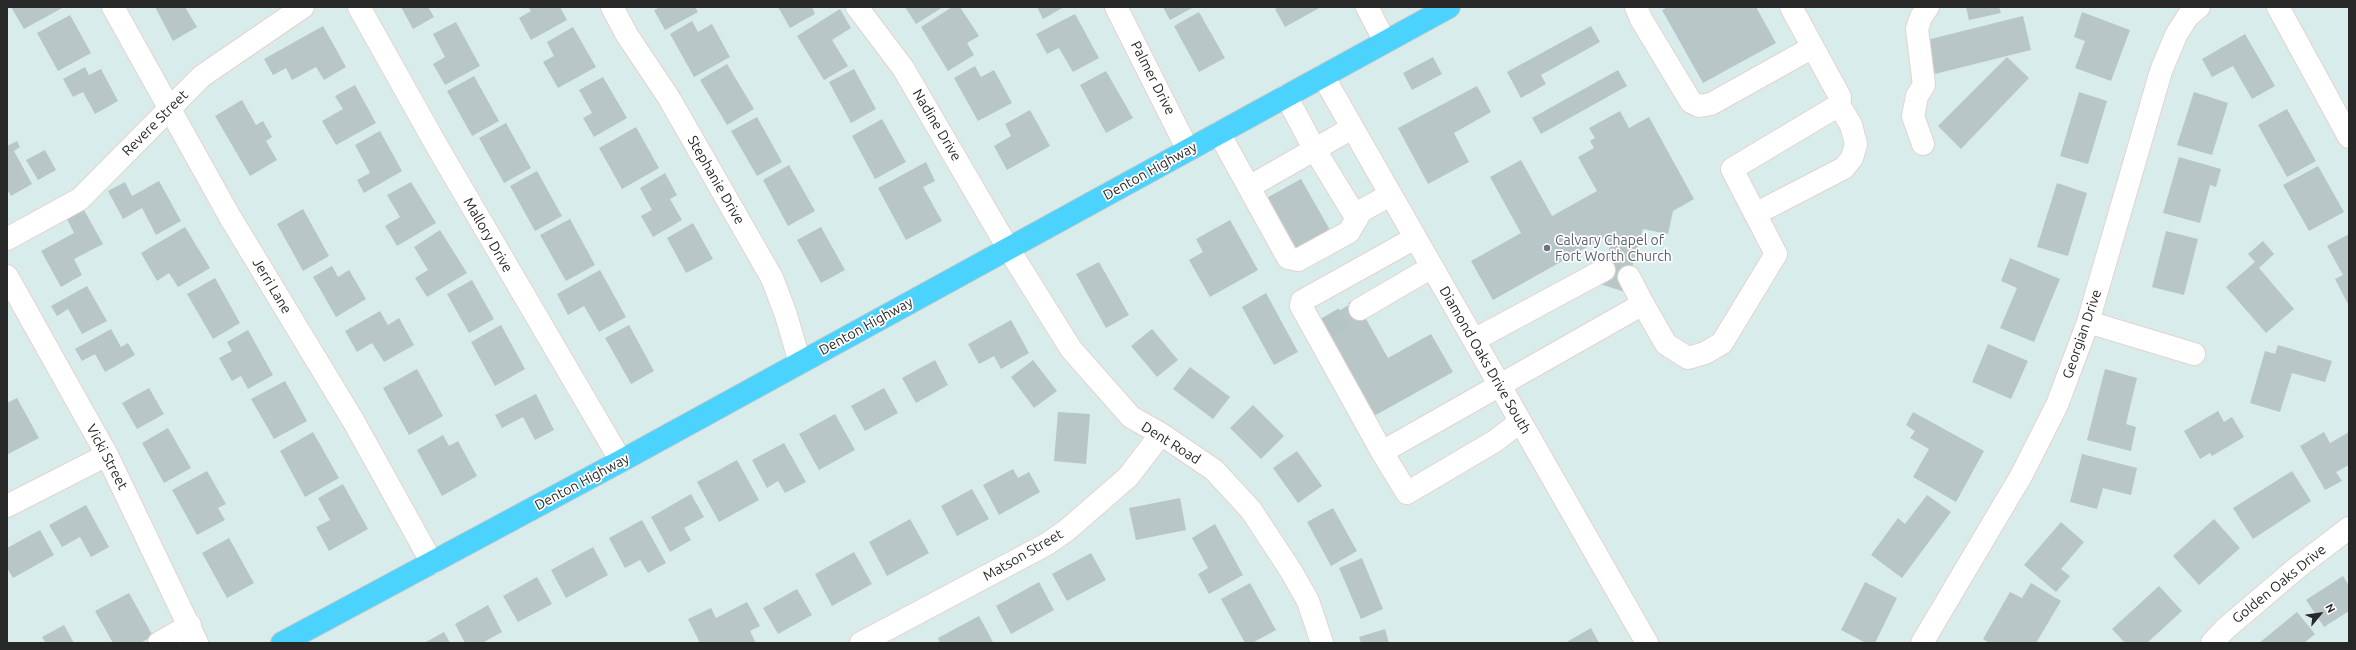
<!DOCTYPE html>
<style>
body{margin:0}
#map{position:relative;width:2356px;height:650px;overflow:hidden;background:#d8ecec;font-family:Ubuntu,sans-serif}
canvas{display:block}
.frame{position:absolute;inset:0;border:8px solid #282828;pointer-events:none}
.north{position:absolute;left:2300px;top:594px;width:40px;height:40px;-webkit-text-stroke:3px #fff;paint-order:stroke;rotate:61deg;font-size:11px;font-weight:700;line-height:16px;text-align:center;color:#282828}
.north::after{content:'';display:block;margin:auto;width:14px;height:18px;background:#282828;clip-path:polygon(50% 0,100% 100%,50% 72%,0 100%)}
</style>
<div id="map">
<canvas width="2356" height="650"></canvas>
<div class="frame"></div>
<div class="north">N</div>
</div>
<script>
const g = document.querySelector('canvas').getContext('2d');
g.lineJoin = 'round';
function fill(path, color) {
  g.fillStyle = color;
  g.fill(path, 'evenodd');
}
function shape(rows) {
  const path = new Path2D();
  for (const r of rows) {
    path.moveTo(r[0], r[1]);
    for (let i = 2; i < r.length; i += 2) path.lineTo(r[i], r[i + 1]);
  }
  return path;
}
function trace(path, color, width, dash) {
  g.strokeStyle = color;
  g.lineWidth = width;
  g.lineCap = dash ? 'butt' : 'round';
  g.setLineDash(dash || []);
  g.stroke(path);
}
function label(font, color, halo, rows, align = 'center') {
  g.font = font + ' Ubuntu,sans-serif';
  g.lineWidth = 3.5;
  g.setLineDash([]);
  g.textBaseline = 'middle';
  g.strokeStyle = halo;
  g.fillStyle = color;
  for (const [text, x, y, turn = 0] of rows) {
    g.save();
    g.translate(x, y);
    g.rotate((+turn || 0) * Math.PI / 180);
    g.textAlign = isNaN(turn) ? turn : align;
    if (halo) g.strokeText(text, 0, 0);
    g.fillText(text, 0, 0);
    g.restore();
  }
}
fill(shape([
 [11,7,64,7,24,29],
 [155,7,185,7,197,27,173,41],
 [401,7,428,7,434,17,413,29],
 [528,7,560,7,567,20,531,40,519,18,531,11],
 [660,7,695,7,698,12,665,30,654,10],
 [778,7,812,7,815,14,790,28],
 [905,7,943,7,916,24],
 [952,7,960,7,979,36,967,43,974,55,948,71,921,27],
 [1037,7,1064,7,1043,19],
 [1163,7,1194,7,1170,20],
 [1279,7,1321,7,1285,27,1275,9],
 [1668,7,1756,7,1776,43,1703,83,1662,10],
 [1966,7,1999,7,2001,13,1969,20],
 [840,9,851,28,832,40,848,66,824,80,797,36],
 [1199,12,1225,58,1199,72,1174,26],
 [2082,12,2130,30,2111,81,2075,68,2085,41,2074,37],
 [1075,14,1099,58,1073,72,1059,48,1047,54,1036,34],
 [70,15,91,53,58,71,37,33],
 [2023,16,2031,50,1935,74,1927,40],
 [692,21,698,32,712,24,730,57,694,77,670,34],
 [456,22,480,66,445,85,433,64,445,57,433,34],
 [323,26,346,67,324,80,316,67,292,80,286,68,273,75,264,59],
 [1591,26,1600,42,1541,75,1546,84,1521,98,1507,72],
 [573,27,596,67,558,88,543,62,554,56,547,42],
 [2245,34,2275,86,2252,99,2233,66,2212,77,2202,59],
 [1433,57,1442,74,1412,90,1403,73],
 [2007,57,2029,78,1961,149,1938,126],
 [727,64,754,109,727,125,700,80],
 [975,66,981,77,994,70,1012,103,978,121,954,78],
 [85,67,89,75,101,69,118,101,95,114,83,92,73,97,63,79],
 [854,69,876,109,851,123,829,82],
 [1618,70,1627,86,1541,134,1532,118],
 [1106,71,1133,118,1106,133,1080,85],
 [474,76,499,121,472,136,447,91],
 [603,77,627,118,594,137,583,118,592,113,579,90],
 [355,85,376,123,336,145,322,121,343,109,335,96],
 [1477,86,1491,112,1454,133,1469,162,1428,184,1398,128],
 [2079,92,2107,101,2088,164,2060,156],
 [2194,92,2228,103,2212,155,2177,145],
 [242,100,256,125,263,121,272,137,266,141,277,160,250,176,215,116],
 [2287,109,2316,161,2287,177,2258,125],
 [1030,110,1050,146,1007,170,994,146,1011,136,1005,124],
 [1620,111,1629,128,1649,117,1694,199,1673,211,1668,234,1643,229,1625,292,1600,284,1610,247,1605,237,1493,300,1471,261,1521,233,1490,177,1521,160,1552,216,1597,191,1578,157,1594,148,1590,141,1595,138,1589,128],
 [757,117,782,162,757,176,731,131],
 [882,119,906,162,875,179,852,136],
 [506,123,531,168,504,183,479,138],
 [636,127,659,168,622,189,599,148],
 [380,131,402,171,364,193,357,180,370,173,355,145],
 [17,141,20,147,14,151,32,184,11,196,7,189,7,146],
 [45,150,56,170,38,180,26,160],
 [2179,157,2221,169,2216,187,2210,185,2200,223,2163,213],
 [926,162,935,181,923,187,942,221,906,240,878,188],
 [789,165,815,211,788,226,763,180],
 [2318,166,2344,212,2309,231,2283,185],
 [537,171,562,216,535,231,510,186],
 [665,173,677,195,670,199,682,220,653,237,641,216,652,210,640,188],
 [1301,179,1330,230,1291,251,1263,200],
 [159,181,181,221,156,235,142,208,123,219,108,191,125,182,132,196],
 [411,182,436,223,397,246,385,226,400,217,387,195],
 [2057,183,2087,193,2068,256,2037,247],
 [303,209,329,256,303,271,277,224],
 [84,210,103,244,74,259,82,275,61,287,41,251,74,233,67,219],
 [570,219,595,265,566,281,540,235],
 [1230,220,1258,270,1210,297,1189,260,1203,252,1196,239],
 [693,223,713,259,686,273,667,238],
 [185,227,210,268,178,287,169,273,157,281,141,253],
 [821,227,845,270,821,283,797,240],
 [440,230,467,273,427,297,415,278,428,270,414,247],
 [2166,231,2198,239,2184,295,2152,287],
 [2349,234,2349,304,2348,304,2335,279,2343,275,2327,246],
 [2263,241,2274,254,2259,268,2294,309,2266,333,2226,287,2255,262,2248,254],
 [2010,258,2060,279,2034,342,2000,328,2017,288,2001,281],
 [1099,262,1129,315,1106,328,1076,274],
 [332,266,338,277,349,270,366,299,336,317,313,277],
 [600,270,626,317,599,332,584,306,568,315,557,294],
 [215,278,240,323,213,339,187,294],
 [472,280,494,319,469,333,447,294],
 [87,286,107,321,82,334,68,309,57,316,51,306],
 [1266,293,1298,352,1274,365,1242,307],
 [1356,301,1388,358,1431,334,1453,372,1374,416,1321,321],
 [380,311,388,325,399,318,414,345,384,362,372,343,357,352,345,331],
 [1011,320,1029,353,1001,369,994,356,979,364,968,344],
 [501,325,525,369,495,386,471,342],
 [629,325,654,371,631,384,605,338],
 [111,329,121,347,128,343,135,355,105,372,95,354,82,361,75,349],
 [1152,329,1178,360,1157,377,1131,346],
 [248,330,273,375,248,389,241,376,232,381,219,358,232,351,227,342],
 [1988,344,2028,361,2011,399,1972,382],
 [2278,345,2332,361,2325,382,2292,373,2280,412,2250,403,2265,351,2275,354],
 [935,360,948,385,916,403,902,378],
 [1033,360,1057,391,1034,408,1011,377],
 [1190,367,1230,397,1213,419,1173,389],
 [417,369,443,416,409,435,383,388],
 [2105,369,2137,378,2126,424,2136,427,2131,451,2087,440],
 [285,381,307,421,274,439,251,399],
 [149,388,164,414,137,429,122,403],
 [884,388,898,413,865,431,851,406],
 [536,394,554,430,535,440,523,417,502,428,495,415],
 [17,398,39,438,8,454,7,403],
 [1253,405,1284,436,1261,459,1230,428],
 [2218,411,2224,422,2232,417,2244,437,2212,456,2210,453,2200,459,2184,431],
 [1058,412,1090,414,1086,464,1054,461],
 [1913,412,1984,451,1956,502,1913,477,1929,449,1910,438,1915,431,1906,425],
 [835,414,855,450,819,470,799,434],
 [168,428,191,468,164,483,142,443],
 [313,432,339,478,305,497,280,451],
 [2324,432,2330,443,2349,432,2349,465,2336,472,2342,481,2325,490,2300,446],
 [443,435,449,446,458,441,477,476,442,496,417,450],
 [784,443,806,482,785,493,778,481,767,488,752,460],
 [1297,451,1322,486,1298,503,1273,468],
 [2082,454,2137,468,2131,495,2103,488,2097,509,2070,502],
 [737,460,759,500,719,522,697,482],
 [1013,469,1018,478,1029,472,1040,492,999,515,983,485],
 [207,471,226,504,218,508,225,520,197,535,172,490],
 [2292,471,2311,501,2253,539,2233,508],
 [343,484,368,529,329,551,316,527,330,520,318,498],
 [972,489,989,519,957,536,941,506],
 [691,494,704,517,684,528,691,540,670,552,651,517],
 [1927,495,1951,512,1902,578,1871,555,1898,518,1905,524],
 [1180,498,1186,530,1136,540,1129,508],
 [86,505,109,547,91,557,80,537,62,547,49,525],
 [1333,508,1357,551,1331,566,1307,522],
 [910,519,929,553,887,576,869,542],
 [2214,519,2240,548,2199,585,2173,556],
 [642,520,666,563,648,573,640,560,625,568,609,538],
 [2061,522,2084,542,2061,569,2070,576,2056,592,2024,565],
 [1215,524,1243,575,1209,594,1198,574,1208,568,1192,538],
 [40,530,54,555,13,578,7,568,7,548],
 [229,538,254,583,227,598,202,553],
 [593,547,608,575,566,598,551,570],
 [854,552,872,584,832,606,815,574],
 [1091,553,1106,580,1067,601,1052,574],
 [1362,558,1383,609,1361,619,1339,568],
 [2343,576,2349,586,2349,611,2324,627,2306,600],
 [537,577,552,604,518,622,503,596],
 [1039,582,1054,610,1011,634,996,606],
 [1865,582,1897,598,1875,643,1866,643,1841,630],
 [1250,583,1276,630,1252,643,1245,643,1221,599],
 [2031,583,2061,601,2036,643,1989,643,1983,639,2010,592,2022,598],
 [2159,586,2182,611,2147,643,2125,643,2112,629],
 [797,589,812,615,778,634,763,608],
 [129,593,153,636,140,643,113,643,95,611],
 [747,602,760,626,750,631,756,643,700,643,688,619,711,608,716,618],
 [488,605,502,632,482,643,465,643,455,624],
 [2297,612,2315,634,2304,643,2259,643],
 [979,616,993,642,940,643,938,638],
 [64,625,74,643,46,643,42,637],
 [1591,628,1599,643,1565,643],
 [1385,629,1389,643,1361,643,1359,637],
 [444,632,450,643,424,643]
]), '#b8c6c7');
trace(shape([
 [1325,329,1360,309]
]), '#b5c5c5', 22, [22, 11]);
const minor = shape([
 [113,7,230,217,354,422,432,563],
 [359,7,438,148,621,461],
 [612,7,627,35,669,98,772,278,786,315,800,363],
 [857,7,903,68,1008,248,1071,349,1131,417,1161,434,1214,470,1251,510,1291,571,1308,601,1322,643],
 [1116,7,1188,150],
 [1367,7,1385,42],
 [1636,7,1641,19,1691,102,1699,106,1711,104,1813,47],
 [2278,7,2349,137],
 [1323,76,1647,643],
 [1286,96,1315,150,1357,219],
 [1219,133,1288,258,1298,260,1349,232,1361,211,1390,195],
 [1923,144,1913,116,1917,96,1924,85,1917,29,1921,17,1928,7],
 [1249,187,1352,128],
 [1755,214,1844,168,1852,158,1856,144,1851,125,1839,105],
 [7,239,80,199,202,76,303,7],
 [7,276,107,455,197,643],
 [1629,277,1643,304],
 [1360,309,1432,267],
 [2088,322,2194,354],
 [1474,340,1604,270],
 [1520,422,1495,441,1407,493,1382,452,1643,304,1666,344,1688,358,1705,353,1722,343,1776,254,1732,169,1839,105,1840,97,1791,7],
 [1382,452,1301,306,1302,301,1415,238],
 [7,506,107,455],
 [159,643,190,625],
 [861,643,1047,544,1067,530,1128,477,1161,434],
 [1922,643,2021,476,2057,405,2088,322,2161,71,2176,35,2188,16,2199,7],
 [2212,643,2225,629,2298,567,2349,528]
]);
const major = shape([
 [282,643,621,461,1449,7]
]);
trace(minor, '#e3d3cd', 24);
trace(major, '#cbcbcb', 24);
trace(minor, '#fff', 22);
trace(major, '#4cd3fd', 22);
for (const [x, y, r, color] of [
 [1547,248,4,"#6b7280"]
]) {
  const dot = new Path2D();
  dot.arc(x, y, r, 0, 2 * Math.PI);
  g.fillStyle = color;
  g.fill(dot);
  trace(dot, '#fff', 1.5);
}
label('14px', '#282828', '#fff', [
 ["Palmer Drive",1153,78,63],
 ["Revere Street",155,123,-45],
 ["Nadine Drive",937,125,59],
 ["Denton Highway",1150,171,-29],
 ["Stephanie Drive",716,180,60],
 ["Mallory Drive",488,235,60],
 ["Jerri Lane",272,286,59],
 ["Denton Highway",866,326,-29],
 ["Georgian Drive",2082,334,-71],
 ["Diamond Oaks Drive South",1485,360,60],
 ["Dent Road",1171,443,32],
 ["Vicki Street",107,457,62],
 ["Denton Highway",582,482,-28],
 ["Matson Street",1023,555,-30],
 ["Golden Oaks Drive",2279,584,-39]
]);
label('14px', '#5b616d', '#fff', [
 ["Calvary Chapel of",1555,240],
 ["Fort Worth Church",1555,256]
], 'left');
</script>
